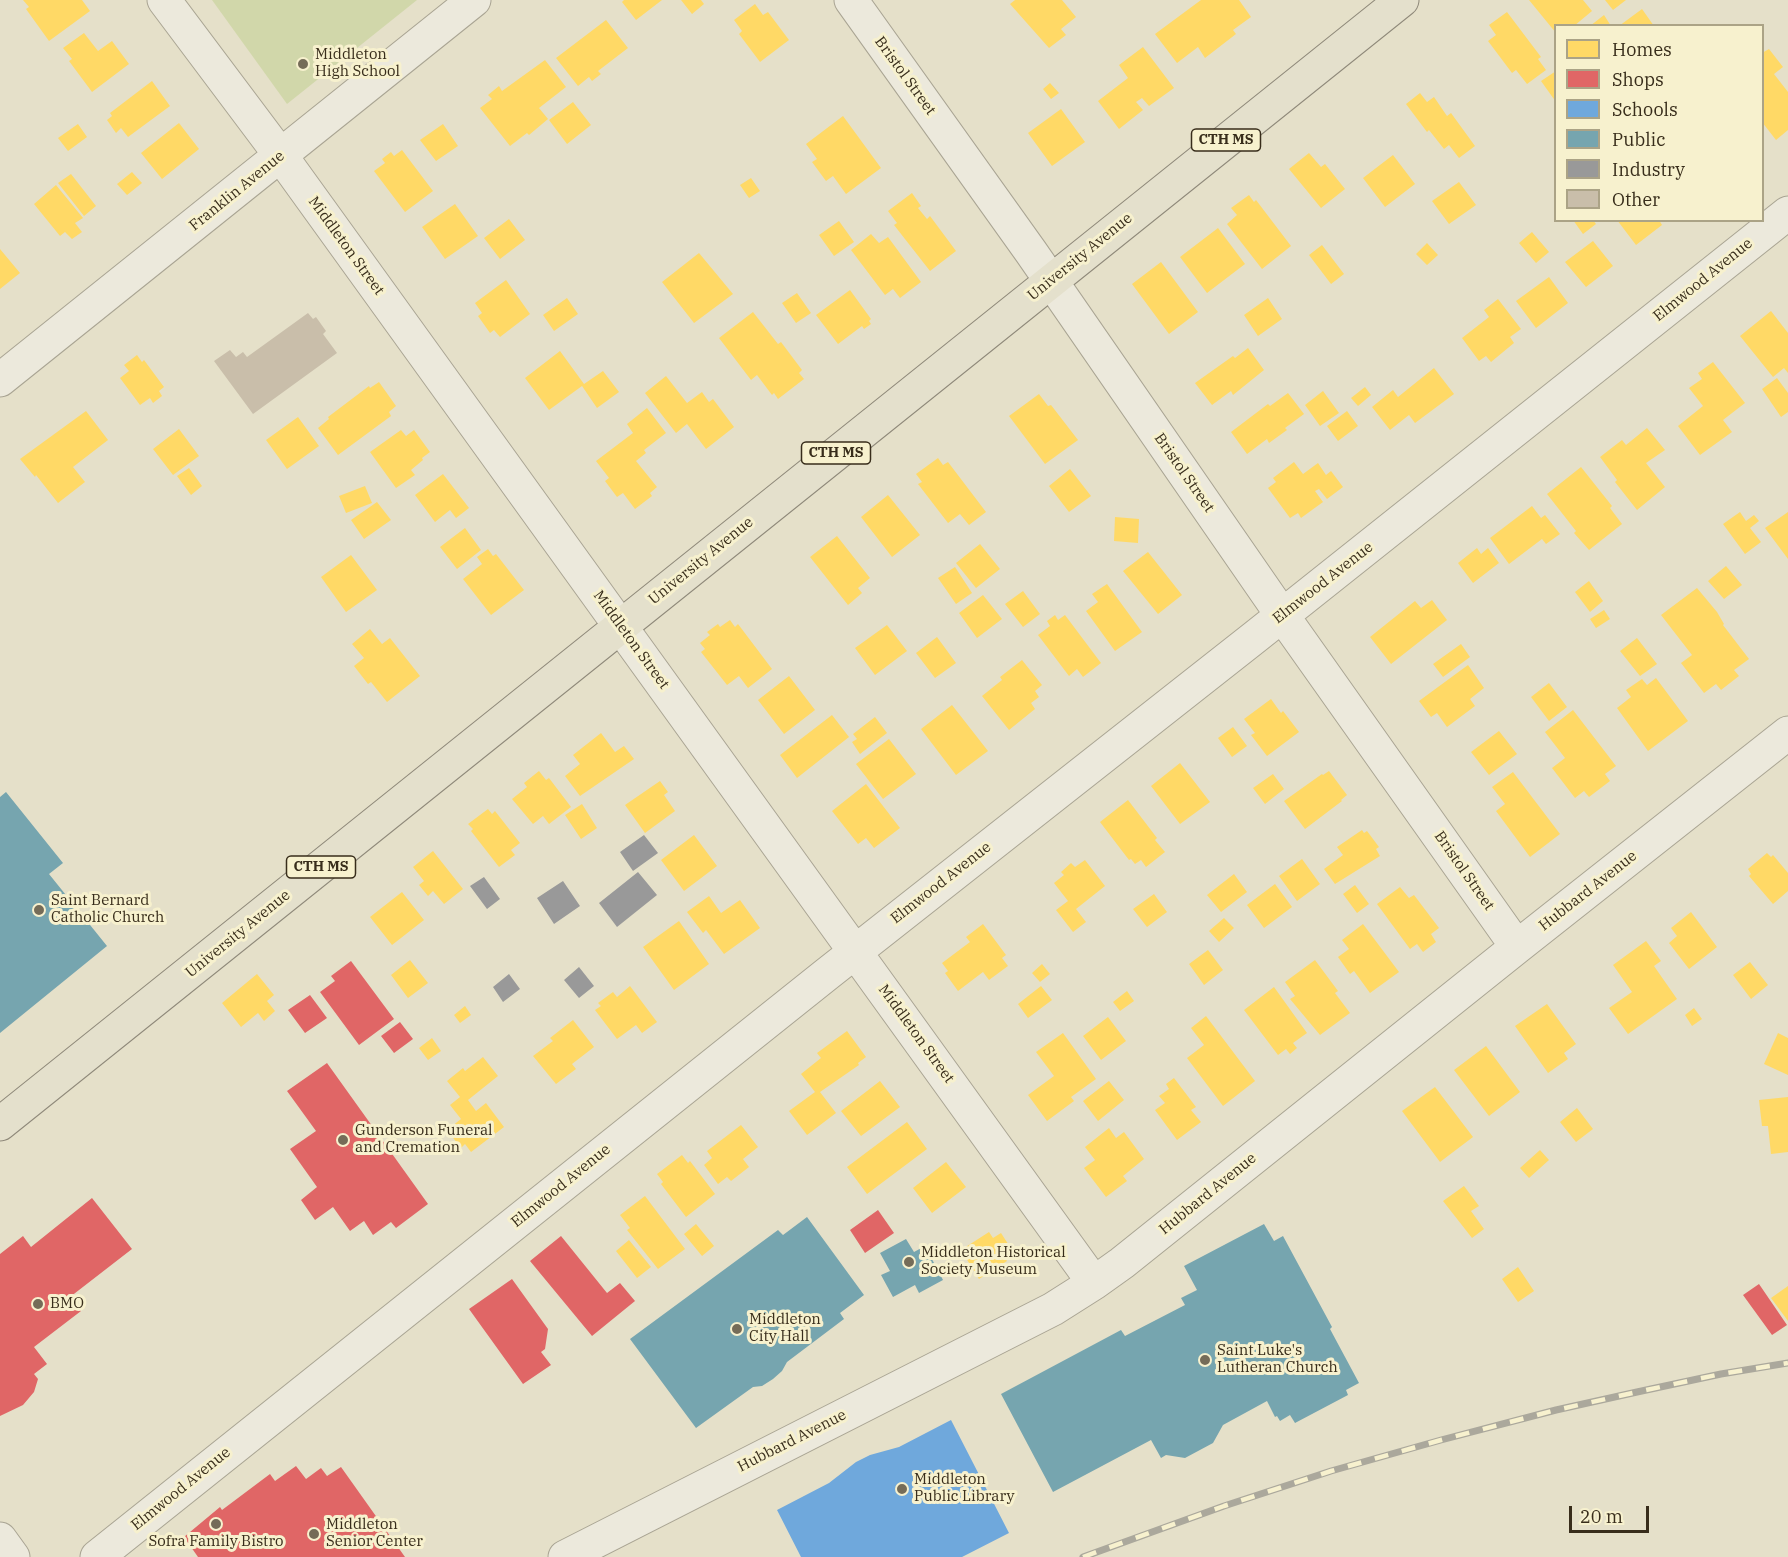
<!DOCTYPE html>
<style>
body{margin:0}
#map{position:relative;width:1788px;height:1557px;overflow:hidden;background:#e5e0c9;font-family:"IBM Plex Serif",serif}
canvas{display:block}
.legend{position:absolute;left:1554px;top:24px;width:210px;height:198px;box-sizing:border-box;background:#f7f1ce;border:2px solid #aba386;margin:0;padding:8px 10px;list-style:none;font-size:18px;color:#382d1b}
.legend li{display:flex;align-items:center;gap:12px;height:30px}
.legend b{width:30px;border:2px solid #aba386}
.scale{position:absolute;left:1569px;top:1506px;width:80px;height:27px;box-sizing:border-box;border:3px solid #382d1b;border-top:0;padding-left:8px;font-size:18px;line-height:21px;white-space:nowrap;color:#382d1b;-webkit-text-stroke:4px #f7f1ce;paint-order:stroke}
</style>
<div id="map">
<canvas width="1788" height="1557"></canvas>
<ul class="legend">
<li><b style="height:16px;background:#ffd966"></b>Homes</li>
<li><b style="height:16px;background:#e06666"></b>Shops</li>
<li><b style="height:16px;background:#6fa8dc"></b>Schools</li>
<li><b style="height:16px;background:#76a5af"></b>Public</li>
<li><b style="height:16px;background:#999"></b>Industry</li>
<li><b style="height:16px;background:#c9beaa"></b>Other</li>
</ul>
<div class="scale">20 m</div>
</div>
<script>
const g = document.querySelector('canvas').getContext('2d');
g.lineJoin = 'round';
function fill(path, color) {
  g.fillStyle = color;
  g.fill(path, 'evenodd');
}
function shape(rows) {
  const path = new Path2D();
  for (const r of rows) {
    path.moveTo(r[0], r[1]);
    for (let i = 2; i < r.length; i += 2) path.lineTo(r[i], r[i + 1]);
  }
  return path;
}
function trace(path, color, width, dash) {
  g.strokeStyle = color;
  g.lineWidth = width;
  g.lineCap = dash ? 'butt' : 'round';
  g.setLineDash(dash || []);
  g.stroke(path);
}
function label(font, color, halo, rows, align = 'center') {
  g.font = font + ' "IBM Plex Serif",serif';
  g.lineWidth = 6;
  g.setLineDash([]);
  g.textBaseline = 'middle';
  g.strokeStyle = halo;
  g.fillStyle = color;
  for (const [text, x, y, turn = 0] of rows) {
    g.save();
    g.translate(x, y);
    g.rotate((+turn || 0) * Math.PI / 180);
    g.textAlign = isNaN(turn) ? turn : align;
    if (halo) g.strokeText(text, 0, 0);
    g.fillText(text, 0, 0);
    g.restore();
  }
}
fill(shape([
 [212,0,417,0,287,104]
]), '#d1d7aa');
fill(shape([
 [23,0,82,0,90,11,49,41,26,9,29,7],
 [624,0,662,0,636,20,622,2],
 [681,0,701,0,704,4,692,14],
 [1015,0,1062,0,1076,17,1061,29,1066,35,1049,48,1010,4],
 [1201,0,1239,0,1251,17,1233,30,1236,34,1205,58,1198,47,1177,63,1155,34],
 [1529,0,1583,0,1592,11,1574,26,1556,26,1556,33],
 [1605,0,1626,0,1613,10],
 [755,4,763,15,768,12,789,40,760,62,739,34,742,31,734,20],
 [1642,9,1654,26,1619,26],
 [1507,12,1541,57,1538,59,1546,70,1527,84,1516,70,1512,73,1488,41,1496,35,1489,25],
 [1604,15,1611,26,1590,26],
 [606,20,628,48,598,71,601,74,592,81,589,77,578,86,556,58],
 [84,33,98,51,112,41,129,64,92,92,69,61,72,59,63,48],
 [1143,47,1174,88,1149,106,1142,98,1136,102,1143,110,1119,129,1098,101,1128,78,1119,65],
 [1769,49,1783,67,1774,74,1788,92,1788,130,1776,140,1762,122,1762,53],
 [545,60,566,87,539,108,548,119,529,135,527,133,510,146,480,108,492,99,488,95,499,86,502,91],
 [1556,71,1556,102,1541,81],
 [152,81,170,106,128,137,121,128,116,133,107,120,112,116,110,113],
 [1050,83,1059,93,1051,99,1043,89],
 [1420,93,1427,102,1434,97,1447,116,1451,113,1475,146,1459,158,1449,145,1444,149,1429,130,1427,132,1406,104],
 [573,102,591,125,567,144,549,120],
 [1061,109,1085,142,1052,166,1028,133],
 [843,116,881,168,846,194,833,176,826,181,812,162,817,159,806,144],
 [179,123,199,149,162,179,141,153],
 [78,124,87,137,68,151,58,138],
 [443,124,458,146,436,161,420,140],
 [402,150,433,191,405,212,374,171,385,163,382,159,391,152,394,156],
 [1309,153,1321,167,1325,164,1345,189,1321,208,1289,169],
 [1393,155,1415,184,1385,207,1363,178],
 [132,172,142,183,127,195,117,184],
 [71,174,96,206,84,216,58,183],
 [751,178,760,191,749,198,740,185],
 [1459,182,1476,205,1449,224,1432,201],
 [56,185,83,218,75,223,82,232,72,239,65,232,60,236,34,204],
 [912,193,921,206,918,208,927,219,930,216,956,251,930,271,894,225,897,223,888,211],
 [1249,195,1254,202,1256,200,1291,246,1262,269,1227,224,1237,215,1231,208],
 [455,204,478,236,445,259,422,227],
 [509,219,525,240,500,259,484,238],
 [1573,220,1593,220,1596,224,1583,234],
 [1617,220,1659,220,1662,225,1636,245],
 [839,221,854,242,834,256,819,235],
 [1218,228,1245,264,1207,293,1180,257],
 [1532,232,1549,252,1536,263,1519,243],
 [871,234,879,243,888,237,921,282,900,298,893,289,885,295,851,250],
 [1593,241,1613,266,1586,287,1565,262],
 [1427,243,1438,255,1427,265,1416,254],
 [1322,245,1344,274,1331,284,1309,255],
 [0,249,20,273,0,289],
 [699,253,733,294,694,323,662,282],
 [1161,262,1198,312,1169,334,1132,284],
 [1549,277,1568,303,1536,328,1516,301],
 [506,280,530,314,500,337,494,330,490,333,478,316,482,313,475,303],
 [850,290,871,319,869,321,871,324,864,329,862,326,838,344,816,315],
 [797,293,811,313,796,323,782,303],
 [567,298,578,314,554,331,543,315],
 [1268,298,1282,319,1258,336,1244,315],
 [1498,299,1521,329,1510,337,1514,343,1491,362,1486,356,1479,361,1462,338,1489,317,1484,310],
 [1771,311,1788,333,1788,373,1784,368,1773,377,1740,336],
 [753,312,778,344,781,342,802,370,799,373,804,379,778,399,774,393,772,395,757,375,751,380,719,338],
 [1248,348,1264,370,1233,395,1231,391,1212,405,1195,383,1233,356,1235,358],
 [560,351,584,384,603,371,619,392,597,408,582,386,549,410,525,378],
 [137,355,142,362,144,360,164,387,159,391,162,396,153,403,150,398,140,405,120,378,129,371,124,365],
 [1713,362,1745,403,1723,420,1732,432,1700,455,1678,426,1703,406,1689,388,1702,379,1698,373],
 [1434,368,1454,394,1415,423,1409,415,1390,430,1372,407,1393,390,1398,397],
 [666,376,687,403,702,392,709,402,713,399,734,427,706,449,687,424,676,433,645,393],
 [1777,378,1788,393,1788,412,1781,417,1762,389],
 [379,382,396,406,389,412,391,416,338,455,318,428,329,419,328,417,369,386,370,388],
 [1365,387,1371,395,1358,406,1351,398],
 [1323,391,1339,413,1320,426,1305,405],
 [1288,393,1304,414,1285,428,1287,430,1269,443,1267,439,1247,454,1231,432,1268,404,1270,406],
 [1039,394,1048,406,1051,405,1078,440,1045,464,1009,416],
 [647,408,666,433,644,450,646,453,636,461,657,487,650,493,652,496,635,509,623,493,617,497,605,481,609,478,596,461,633,433,627,424],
 [86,411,108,440,73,467,85,482,58,503,36,475,35,477,20,459],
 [1347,411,1358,426,1338,441,1327,426],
 [298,417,319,446,287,469,266,440],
 [1647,428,1665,450,1646,463,1665,487,1637,510,1615,482,1617,480,1600,457,1622,440,1626,445],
 [179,429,199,456,173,475,153,449],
 [401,430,406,436,414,430,430,452,422,458,423,460,411,470,415,475,396,488,370,452],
 [938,458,943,465,948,462,986,512,969,525,960,514,948,523,918,484,922,482,916,474],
 [1294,462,1303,474,1318,463,1326,475,1331,471,1343,487,1327,499,1319,489,1315,491,1323,502,1301,518,1298,513,1290,518,1268,488,1276,482,1273,478],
 [1581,467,1612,506,1610,508,1622,524,1589,550,1574,533,1576,531,1547,494],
 [189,468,202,486,191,495,177,476],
 [1070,469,1091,496,1069,512,1049,486],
 [443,474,469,508,456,518,450,510,435,522,415,495],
 [365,486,372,503,346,513,339,496],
 [888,495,920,535,892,557,861,517],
 [377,502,391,520,364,539,351,520],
 [1532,506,1541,518,1545,515,1560,534,1546,544,1542,539,1509,564,1490,538],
 [1740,512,1746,521,1754,515,1759,521,1750,528,1761,542,1745,554,1723,524],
 [1788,512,1788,559,1765,528],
 [1115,517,1139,519,1138,543,1114,541],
 [465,528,481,550,457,569,440,547],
 [837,536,870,578,858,588,862,593,848,605,810,557],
 [980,544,1000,569,976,588,956,563],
 [1477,548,1481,554,1488,548,1499,563,1473,583,1458,563],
 [488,549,493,556,496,554,524,590,491,615,463,579,482,564,477,557],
 [1148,552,1182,595,1158,614,1123,571],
 [351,555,377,590,346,612,321,577],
 [1726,566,1742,585,1724,599,1708,581],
 [955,567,972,593,956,604,938,578],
 [1589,581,1603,601,1590,612,1575,592],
 [1107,584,1142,632,1115,651,1086,611,1098,602,1092,594],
 [1697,588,1717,612,1724,624,1723,625,1749,659,1734,670,1739,676,1721,690,1716,684,1704,693,1681,663,1692,655,1661,615],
 [1023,591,1040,614,1023,627,1005,604],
 [983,595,1002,619,977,638,959,613],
 [1432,600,1447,620,1391,664,1370,637,1415,601,1421,608],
 [1604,610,1610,619,1596,628,1590,619],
 [1055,615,1058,620,1065,615,1101,663,1083,677,1077,669,1069,676,1038,635,1050,626,1047,621],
 [730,620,735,627,738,624,772,669,748,688,739,676,727,685,701,652,705,649,700,643,710,635,707,632,718,624,720,627],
 [887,625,907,651,875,675,855,648],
 [370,629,382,644,390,638,420,676,387,702,371,682,368,684,354,666,364,658,352,644],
 [937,637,956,663,935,678,916,653],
 [1637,638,1657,664,1640,676,1620,651],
 [1461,644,1470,657,1443,677,1433,664],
 [1022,660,1042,685,1035,691,1039,697,1031,703,1035,709,1009,730,982,696,1002,680,1000,677],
 [1468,665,1484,688,1470,699,1475,706,1447,727,1437,713,1431,717,1419,701],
 [789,676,815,710,784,734,758,700],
 [1656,678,1688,721,1648,751,1617,708,1631,697,1626,690,1642,679,1647,685],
 [1549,683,1567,707,1549,721,1531,697],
 [1271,699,1281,713,1283,711,1299,732,1267,756,1251,735,1255,733,1244,719],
 [952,705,988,751,956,775,921,729],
 [1573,710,1616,766,1605,774,1610,781,1589,797,1584,791,1575,798,1552,768,1565,758,1545,732],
 [832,715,849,737,797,778,780,755],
 [875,717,887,733,860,754,852,742,857,739,853,734],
 [1233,727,1247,746,1232,757,1218,738],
 [1499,731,1517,754,1489,775,1471,752],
 [601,733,615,752,624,746,634,759,580,796,565,776,580,764,573,755],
 [889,739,916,774,883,799,856,764],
 [1180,763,1210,802,1180,824,1151,786],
 [539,771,546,780,549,778,571,807,549,824,543,816,533,824,512,799,527,787,524,783],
 [1329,771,1347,795,1341,800,1342,801,1305,829,1284,801,1322,774,1323,775],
 [1513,772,1560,834,1530,857,1496,811,1505,804,1492,787],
 [1273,774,1284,789,1265,804,1253,788],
 [660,781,668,792,664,795,675,811,645,833,625,805],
 [866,784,900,828,874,848,866,838,858,844,832,811],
 [1128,800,1157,838,1155,840,1165,852,1146,867,1141,860,1135,864,1131,859,1129,860,1100,822],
 [582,804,597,828,581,839,565,815],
 [488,809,492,814,495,811,520,843,511,850,515,855,499,867,471,831,473,829,468,824],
 [1362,830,1364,833,1367,831,1379,847,1376,849,1380,856,1335,884,1324,869,1343,855,1337,847],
 [694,835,717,866,684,891,661,860],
 [433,851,463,889,444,904,433,891,428,896,419,885,424,881,413,867],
 [1767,853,1771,857,1773,855,1788,873,1788,891,1773,904,1749,876,1751,874,1748,869],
 [1302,859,1320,884,1297,901,1279,876],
 [1085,860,1105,886,1076,909,1086,922,1073,932,1056,910,1068,901,1054,883,1064,875,1061,872,1071,863,1075,867],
 [1234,874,1247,892,1221,912,1207,895],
 [1275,884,1292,907,1264,928,1247,905],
 [1355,885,1369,904,1357,913,1343,894],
 [1400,887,1409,898,1414,895,1439,928,1431,934,1436,942,1423,952,1417,944,1410,949,1377,904],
 [402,892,424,920,392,945,370,917],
 [1154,894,1167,912,1147,927,1133,909],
 [709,896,721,913,740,900,760,928,724,954,706,930,703,933,687,912],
 [1691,912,1717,947,1689,969,1669,943,1677,936,1671,928],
 [1224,918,1234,928,1219,942,1209,931],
 [679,921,709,964,674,990,643,947],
 [983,924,1006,955,1002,958,1008,966,989,980,983,972,958,991,945,973,948,971,942,963,970,942,966,937],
 [1363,924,1399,972,1370,993,1354,971,1350,974,1338,957,1349,949,1342,940],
 [1646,941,1661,961,1654,966,1677,999,1628,1034,1609,1008,1632,992,1613,965],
 [1208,950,1223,970,1204,985,1189,964],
 [410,960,428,983,408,998,391,975],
 [1315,960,1338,991,1335,993,1350,1013,1320,1035,1290,999,1295,996,1285,982],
 [1750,962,1768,985,1751,999,1733,975],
 [1042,964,1050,974,1040,982,1032,973],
 [257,974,274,995,267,1001,275,1011,264,1021,258,1013,241,1027,222,1003],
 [630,986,657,1022,642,1033,636,1025,617,1039,595,1010,601,1006,598,1003,613,992,617,997],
 [1041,986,1052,1000,1028,1018,1018,1004],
 [1274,987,1307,1033,1293,1043,1297,1048,1290,1054,1286,1049,1278,1055,1244,1010],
 [1127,991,1134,1001,1120,1011,1113,1002],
 [1547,1004,1576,1044,1564,1053,1568,1059,1548,1073,1515,1026],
 [465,1006,471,1015,460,1023,454,1015],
 [1694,1008,1702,1019,1692,1026,1685,1015],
 [1206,1016,1255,1081,1223,1106,1187,1058,1204,1045,1191,1028],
 [1108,1017,1126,1041,1101,1060,1083,1036],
 [573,1020,594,1047,572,1064,576,1069,556,1084,533,1056,553,1041,550,1038],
 [847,1031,866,1057,858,1063,859,1065,820,1092,836,1113,807,1135,789,1111,815,1092,801,1074,821,1058,817,1053],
 [1063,1033,1096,1079,1071,1097,1074,1101,1047,1121,1028,1095,1054,1076,1036,1052],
 [1778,1033,1788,1038,1788,1075,1764,1064],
 [432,1038,441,1051,428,1060,419,1048],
 [1486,1046,1520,1092,1489,1116,1454,1070],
 [483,1057,498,1076,468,1100,476,1111,486,1103,504,1127,471,1152,465,1144,461,1148,447,1130,461,1119,450,1105,460,1097,447,1081,463,1068,465,1071],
 [1174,1078,1196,1107,1191,1110,1201,1122,1177,1140,1155,1110,1165,1103,1159,1096,1169,1089,1166,1084],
 [880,1081,900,1107,861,1136,841,1111],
 [1109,1081,1124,1100,1098,1121,1083,1101],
 [1435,1087,1473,1137,1440,1162,1402,1111],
 [1788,1097,1788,1152,1771,1154,1768,1126,1762,1126,1759,1100],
 [1577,1108,1593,1129,1576,1142,1560,1122],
 [907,1122,927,1149,867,1194,847,1167],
 [741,1125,758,1147,743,1159,749,1167,731,1181,727,1177,718,1184,704,1165,712,1158,707,1151],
 [1109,1128,1116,1138,1124,1132,1144,1159,1123,1176,1127,1181,1106,1197,1084,1168,1095,1160,1085,1147],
 [1540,1150,1549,1160,1529,1178,1520,1168],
 [682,1155,688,1163,690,1161,715,1194,686,1217,661,1184,663,1182,657,1174],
 [946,1162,966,1187,932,1213,913,1188],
 [1464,1186,1479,1206,1471,1211,1484,1229,1472,1238,1443,1201],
 [645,1196,685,1249,658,1269,627,1230,630,1228,620,1215],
 [696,1224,714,1246,702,1256,684,1234],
 [989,1232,993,1238,1001,1233,1012,1250,1003,1255,1007,1261,979,1279,961,1250],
 [629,1240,651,1267,637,1278,616,1251],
 [1518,1267,1534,1291,1518,1302,1502,1279],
 [1788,1286,1788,1321,1771,1298]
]), '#ffd966');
fill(shape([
 [351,961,394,1019,359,1045,320,992,335,981,331,976],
 [310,995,327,1018,305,1033,288,1010],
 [400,1022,413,1039,394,1053,381,1036],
 [327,1063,428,1204,396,1228,391,1222,373,1235,364,1221,350,1231,333,1207,315,1220,301,1200,317,1187,290,1149,316,1131,287,1091],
 [92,1198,132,1249,70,1297,81,1311,34,1347,47,1364,34,1374,38,1379,34,1392,23,1405,0,1416,0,1254,23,1236,31,1247],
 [878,1210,894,1233,865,1253,850,1230],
 [561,1236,607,1293,620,1283,635,1301,592,1336,530,1261],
 [512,1279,548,1329,545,1349,541,1352,551,1365,523,1384,469,1309],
 [1759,1284,1787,1325,1772,1335,1743,1295],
 [296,1466,306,1479,321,1468,327,1476,341,1467,405,1557,198,1557,184,1537,220,1507,222,1510,270,1474,275,1481]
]), '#e06666');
fill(shape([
 [951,1420,1009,1533,962,1557,801,1557,777,1510,829,1483,856,1462,870,1455,899,1447]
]), '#6fa8dc');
fill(shape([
 [6,792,63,863,49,874,107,946,0,1033,0,797],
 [807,1217,864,1295,840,1313,844,1319,787,1362,782,1371,773,1379,762,1386,753,1387,696,1428,630,1339,778,1230,783,1235],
 [1264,1224,1274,1241,1283,1236,1332,1327,1330,1329,1359,1383,1346,1390,1348,1395,1295,1423,1290,1415,1280,1421,1277,1416,1275,1417,1267,1401,1223,1425,1213,1443,1185,1458,1166,1455,1161,1458,1151,1440,1053,1492,1001,1394,1121,1330,1125,1336,1185,1305,1181,1298,1197,1290,1184,1266],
 [906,1239,914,1252,925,1246,943,1280,919,1293,915,1285,893,1297,881,1275,890,1271,880,1253]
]), '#76a5af');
fill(shape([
 [644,835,658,853,633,871,620,852],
 [638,872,657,895,617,927,599,903],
 [484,877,500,899,487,909,470,886],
 [563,881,580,906,554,924,537,898],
 [579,967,594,986,579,998,564,980],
 [509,974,520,989,503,1002,493,987]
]), '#999');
fill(shape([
 [308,313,313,319,316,317,326,331,323,334,337,353,253,414,214,361,230,350,236,357,243,352,247,357]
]), '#c9beaa');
const minor = shape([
 [164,0,281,156,1094,1283],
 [851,0,1031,252,1282,615,1517,947],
 [0,380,474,0],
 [0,1539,13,1557],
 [97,1557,827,974,1255,637,1788,213],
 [565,1557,1053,1309,1094,1283,1122,1263,1517,947,1788,733]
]);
const major = shape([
 [0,1124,1402,0]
]);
trace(minor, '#a9a493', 35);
trace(major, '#8f897a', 35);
trace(minor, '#ece9dc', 33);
trace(major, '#e4e0cc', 33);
const rail = shape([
 [1083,1557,1224,1506,1331,1471,1441,1440,1556,1410,1637,1392,1721,1374,1788,1363]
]);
trace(rail, '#aba89c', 7);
trace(rail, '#f7f1ce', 4.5, [14]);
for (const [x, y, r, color] of [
 [303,64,6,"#756c58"],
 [39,910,6,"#756c58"],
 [343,1140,6,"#756c58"],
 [909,1262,6,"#756c58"],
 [38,1304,6,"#756c58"],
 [737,1329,6,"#756c58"],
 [1205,1360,6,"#756c58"],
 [902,1489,6,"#756c58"],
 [216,1524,6,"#756c58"],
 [314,1534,6,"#756c58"]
]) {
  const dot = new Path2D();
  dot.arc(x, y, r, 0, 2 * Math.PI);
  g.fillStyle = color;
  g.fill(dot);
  trace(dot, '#f7f1ce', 2);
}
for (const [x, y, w] of [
 [1226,140,69],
 [836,453,69],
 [321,867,69]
]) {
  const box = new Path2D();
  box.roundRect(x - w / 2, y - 11, w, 22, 4.5);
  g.fillStyle = '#f7f1ce';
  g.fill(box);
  trace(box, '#382d1b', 1.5);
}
label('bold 14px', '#382d1b', null, [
 ["CTH MS",1226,140],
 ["CTH MS",836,453],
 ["CTH MS",321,867]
]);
label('15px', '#382d1b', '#f7f1ce', [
 ["Middleton",315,55],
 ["High School",315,72],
 ["Saint Bernard",51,901],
 ["Catholic Church",51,918],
 ["Gunderson Funeral",355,1131],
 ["and Cremation",355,1148],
 ["Middleton Historical",921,1253],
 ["Society Museum",921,1270],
 ["BMO",50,1304],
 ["Middleton",749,1320],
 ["City Hall",749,1337],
 ["Saint Luke's",1217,1351],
 ["Lutheran Church",1217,1368],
 ["Middleton",914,1480],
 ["Public Library",914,1497],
 ["Middleton",326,1525],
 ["Senior Center",326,1542],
 ["Sofra Family Bistro",216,1542,"center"]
], 'left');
label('15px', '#382d1b', '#f7f1ce', [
 ["Bristol Street",905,76,54],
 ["Franklin Avenue",237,191,-39],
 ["Middleton Street",346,246,54],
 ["University Avenue",1080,257,-39],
 ["Elmwood Avenue",1703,280,-39],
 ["Bristol Street",1184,473,55],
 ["University Avenue",701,561,-39],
 ["Elmwood Avenue",1323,583,-38],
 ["Middleton Street",631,640,54],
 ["Bristol Street",1464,871,55],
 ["Elmwood Avenue",941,883,-38],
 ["Hubbard Avenue",1588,891,-38],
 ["University Avenue",238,934,-39],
 ["Middleton Street",916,1034,54],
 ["Elmwood Avenue",561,1186,-39],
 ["Hubbard Avenue",1208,1194,-39],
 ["Hubbard Avenue",792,1441,-27],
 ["Elmwood Avenue",181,1489,-39]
]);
</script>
